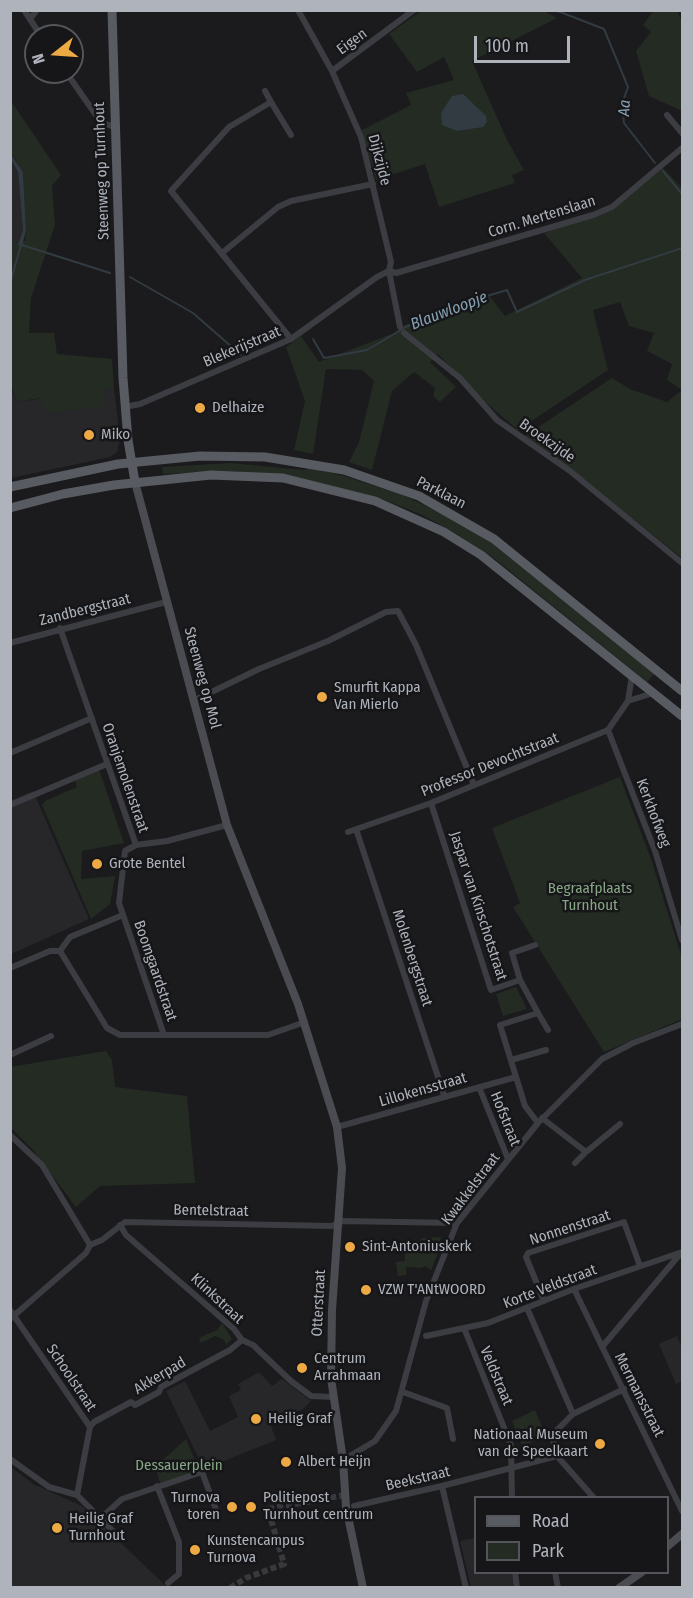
<!DOCTYPE html>
<style>
body{margin:0}
#map{position:relative;width:693px;height:1598px;overflow:hidden;background:#1b1b1d;font-family:"Fira Sans Condensed",sans-serif}
canvas{display:block}
.frame{position:absolute;inset:0;border:12px solid #aeb3bc;pointer-events:none}
.legend{position:absolute;left:474px;top:1496px;width:195px;height:78px;box-sizing:border-box;background:#161618;border:2px solid #53555a;margin:0;padding:8px 10px;list-style:none;font-size:18px;color:#aeb3bc}
.legend li{display:flex;align-items:center;gap:12px;height:30px}
.legend b{width:30px;border:2px solid #53555a}
.north{position:absolute;left:24px;top:24px;width:60px;height:60px;box-sizing:border-box;background:#161618;border:2px solid #53555a;border-radius:50%;rotate:253deg;font-size:16px;font-weight:700;line-height:24px;text-align:center;color:#aeb3bc}
.north::after{content:'';display:block;margin:auto;width:21px;height:27px;background:#eca944;clip-path:polygon(50% 0,100% 100%,50% 72%,0 100%)}
.scale{position:absolute;left:474px;top:36px;width:96px;height:27px;box-sizing:border-box;border:3px solid #aeb3bc;border-top:0;padding-left:8px;font-size:18px;line-height:21px;white-space:nowrap;color:#aeb3bc;-webkit-text-stroke:4px #161618;paint-order:stroke}
</style>
<div id="map">
<canvas width="693" height="1598"></canvas>
<div class="frame"></div>
<ul class="legend">
<li><b style="height:8px;background:#585b61"></b>Road</li>
<li><b style="height:16px;background:#232b23"></b>Park</li>
</ul>
<div class="north">N</div>
<div class="scale">100 m</div>
</div>
<script>
const g = document.querySelector('canvas').getContext('2d');
g.lineJoin = 'round';
function fill(path, color) {
  g.fillStyle = color;
  g.fill(path, 'evenodd');
}
function shape(rows) {
  const path = new Path2D();
  for (const r of rows) {
    path.moveTo(r[0], r[1]);
    for (let i = 2; i < r.length; i += 2) path.lineTo(r[i], r[i + 1]);
  }
  return path;
}
function trace(path, color, width, dash) {
  g.strokeStyle = color;
  g.lineWidth = width;
  g.lineCap = dash ? 'butt' : 'round';
  g.setLineDash(dash || []);
  g.stroke(path);
}
function label(font, color, halo, rows, align = 'center') {
  g.font = font + ' "Fira Sans Condensed",sans-serif';
  g.lineWidth = 5;
  g.setLineDash([]);
  g.textBaseline = 'middle';
  g.strokeStyle = halo;
  g.fillStyle = color;
  for (const [text, x, y, turn = 0] of rows) {
    g.save();
    g.translate(x, y);
    g.rotate((+turn || 0) * Math.PI / 180);
    g.textAlign = isNaN(turn) ? turn : align;
    if (halo) g.strokeText(text, 0, 0);
    g.fillText(text, 0, 0);
    g.restore();
  }
}
fill(shape([
 [10,160,18,172,23,230,19,244,11,245],
 [10,385,17,402,114,388,120,440,117,452,110,457,11,478],
 [33,791,89,919,11,954,10,801],
 [677,1336,682,1348,682,1381,676,1384,659,1344],
 [259,1372,272,1386,282,1379,311,1401,303,1409,270,1423,276,1440,204,1469,166,1391,185,1381,210,1431,238,1417,229,1396,241,1390,238,1384],
 [11,1467,33,1484,82,1506,167,1587,11,1587],
 [475,1538,476,1572,512,1573,514,1587,471,1587,460,1541]
]), '#27272a');
fill(shape([
 [421,11,544,11,557,18,472,61,507,140,524,170,512,175,515,183,439,207,425,164,376,180,362,130,411,105,406,93,454,80,444,57,417,72,389,34],
 [653,11,680,11,678,13,682,20,682,111,649,96,636,51,651,32,643,25],
 [11,101,61,175,52,186,55,225,31,298,29,333,54,333,57,354,112,359,114,388,103,390,103,406,49,413,39,398,17,402,11,385,11,245,25,241,26,230,23,172,11,153],
 [663,168,682,188,682,558,572,470,525,436,612,378,630,389,667,402,682,390,667,380,672,364,647,351,654,333,629,326,620,302,593,310,608,370,518,430,483,400,438,354,430,362,456,387,440,402,433,396,435,388,414,372,392,391,372,470,349,462,359,442,374,381,362,370,326,369,313,454,294,450,305,401,286,347,301,336,319,362,394,333,402,326,488,294,505,316,582,278,544,233,612,210],
 [231,463,304,470,310,468,344,476,400,494,435,510,489,540,655,673,647,682,495,559,457,534,420,514,382,499,294,477,231,471,163,474,162,467],
 [99,769,124,843,82,851,81,879,115,876,110,904,91,919,42,805,45,801,77,787,74,778],
 [620,777,651,859,682,958,682,1019,604,1052,513,907,520,903,492,828],
 [516,987,527,1009,503,1016,496,994],
 [106,1051,112,1060,115,1087,187,1096,195,1183,100,1186,76,1207,33,1150,11,1128,10,1067],
 [441,1237,439,1243,441,1246,431,1270,425,1266,421,1268,406,1267,406,1275,398,1276,396,1262,405,1261,404,1245,413,1245,422,1238],
 [222,1323,232,1339,226,1345,224,1340,215,1336,201,1343,199,1338,217,1330],
 [535,1410,547,1438,522,1445,512,1421],
 [186,1439,201,1475,162,1489,155,1467]
]), '#232b23');
fill(shape([
 [463,94,486,116,487,122,483,127,457,131,442,125,441,113,452,96],
 [10,153,23,172,26,230,22,247,18,245,23,230,18,172,11,160]
]), '#313b41');
trace(shape([
 [555,10,604,29,628,87,622,104,624,123,655,163],
 [663,171,682,194],
 [22,245,110,273],
 [130,277,193,313,241,355],
 [10,283,21,245],
 [313,339,324,358,367,350,406,327,457,305,507,290,517,312,585,280,682,248]
]), '#313b41', 2);
trace(shape([
 [230,1588,246,1578,284,1564,268,1509,345,1495]
]), '#38393d', 6, [6, 3]);
trace(shape([
 [24,10,41,36],
 [298,10,332,71,361,137,391,262,389,271,400,327],
 [30,19,37,10],
 [332,71,414,10],
 [66,72,98,118,105,124,116,127],
 [265,91,271,102,229,127,171,191,291,339],
 [271,102,291,135],
 [667,115,682,133],
 [222,253,278,207,291,201,373,184],
 [404,333,460,378,497,420,570,471,682,563],
 [125,407,140,404,291,339,377,277,389,271,396,273,593,215,612,207,682,148],
 [60,628,136,845],
 [10,643,166,602],
 [193,701,259,669,328,641,386,612,398,611,416,645,474,785],
 [628,701,653,693],
 [608,730,655,851,682,940],
 [10,753,92,718],
 [431,803,491,990,520,980,538,1013],
 [10,805,107,764],
 [356,829,444,1095],
 [348,832,431,803,608,730,628,701,632,675],
 [136,845,125,851,119,903,164,1035],
 [136,845,167,841,227,825],
 [60,951,70,937,123,915],
 [10,968,50,951,60,951,107,1028,120,1035,268,1035,305,1022],
 [520,980,512,953,535,945],
 [10,1055,51,1036],
 [511,1060,546,1050],
 [479,1087,508,1159],
 [542,1118,586,1152,620,1124],
 [538,1123,525,1106,500,1025,538,1013,548,1030],
 [337,1127,516,1077],
 [10,1135,42,1165,90,1245],
 [575,1163,586,1152],
 [120,1225,126,1235,234,1329,242,1340,253,1345,291,1381,311,1396,333,1397],
 [90,1245,102,1240,125,1222,332,1226,341,1221,457,1223],
 [574,1289,682,1511],
 [544,1301,526,1257,528,1253,624,1222,640,1266],
 [527,1308,573,1414],
 [10,1310,90,1427,77,1495],
 [10,1319,86,1253,90,1245],
 [464,1328,511,1445,512,1498],
 [426,1336,488,1323,574,1289,682,1252],
 [602,1347,680,1254],
 [403,1392,447,1408,453,1439],
 [90,1427,94,1422,131,1402,135,1405,159,1392,161,1387,230,1350,242,1340],
 [10,1459,49,1487,77,1495,117,1535],
 [343,1460,375,1441,396,1411,426,1301,457,1223,538,1123,602,1059,633,1043,682,1024],
 [157,1486,179,1542,179,1574,168,1583],
 [442,1486,466,1588],
 [594,1498,557,1456,552,1435,573,1414,624,1389],
 [354,1506,442,1486,557,1456],
 [101,1518,122,1499,202,1472,218,1515],
 [515,1572,517,1588],
 [555,1572,558,1588]
]), '#3c3d42', 6);
trace(shape([
 [135,482,227,825,298,1004,337,1127,342,1168,332,1310,331,1378,343,1460,346,1507,363,1588],
 [668,1546,682,1534],
 [619,1588,642,1572]
]), '#4a4c52', 8);
trace(shape([
 [112,10,123,378,128,440,135,482],
 [10,487,118,464,200,456,265,457,344,470,419,496,494,539,682,691],
 [10,508,63,494,114,485,211,475,283,478,375,501,444,532,481,555,682,716]
]), '#585b61', 9);
for (const [x, y, r, color] of [
 [200,408,6,"#eca944"],
 [89,435,6,"#eca944"],
 [322,697,6,"#eca944"],
 [97,864,6,"#eca944"],
 [350,1247,6,"#eca944"],
 [366,1290,6,"#eca944"],
 [302,1368,6,"#eca944"],
 [256,1419,6,"#eca944"],
 [600,1444,6,"#eca944"],
 [286,1462,6,"#eca944"],
 [232,1507,6,"#eca944"],
 [251,1507,6,"#eca944"],
 [57,1528,6,"#eca944"],
 [195,1550,6,"#eca944"]
]) {
  const dot = new Path2D();
  dot.arc(x, y, r, 0, 2 * Math.PI);
  g.fillStyle = color;
  g.fill(dot);
  trace(dot, '#161618', 2);
}
label('15px', '#aeb3bc', '#161618', [
 ["Eigen",352,42,-36],
 ["Dijkzijde",379,160,75],
 ["Steenweg op Turnhout",102,171,-92],
 ["Corn. Mertenslaan",542,217,-17],
 ["Blekerijstraat",242,347,-23],
 ["Broekzijde",547,441,35],
 ["Parklaan",441,493,27],
 ["Zandbergstraat",85,610,-14],
 ["Steenweg op Mol",202,678,75],
 ["Professor Devochtstraat",490,765,-22],
 ["Oranjemolenstraat",125,778,71],
 ["Kerkhofweg",653,813,69],
 ["Jaspar van Kinschotstraat",478,906,72],
 ["Molenbergstraat",412,958,72],
 ["Boomgaardstraat",155,971,71],
 ["Lillokensstraat",423,1090,-16],
 ["Hofstraat",505,1119,68],
 ["Kwakkelstraat",471,1189,-53],
 ["Bentelstraat",211,1211,1],
 ["Nonnenstraat",570,1228,-18],
 ["Korte Veldstraat",550,1287,-21],
 ["Klinkstraat",217,1299,43],
 ["Otterstraat",319,1303,-87],
 ["Akkerpad",160,1376,-31],
 ["Veldstraat",496,1376,67],
 ["Schoolstraat",71,1378,56],
 ["Mermansstraat",639,1395,63],
 ["Beekstraat",418,1479,-13]
]);
label('15px', '#aeb3bc', '#161618', [
 ["Delhaize",212,408],
 ["Miko",101,435],
 ["Smurfit Kappa",334,688],
 ["Van Mierlo",334,705],
 ["Grote Bentel",109,864],
 ["Sint-Antoniuskerk",362,1247],
 ["VZW T'ANtWOORD",378,1290],
 ["Centrum",314,1359],
 ["Arrahmaan",314,1376],
 ["Heilig Graf",268,1419],
 ["Nationaal Museum",588,1435,"right"],
 ["van de Speelkaart",588,1452,"right"],
 ["Albert Heijn",298,1462],
 ["Turnova",220,1498,"right"],
 ["toren",220,1515,"right"],
 ["Politiepost",263,1498],
 ["Turnhout centrum",263,1515],
 ["Heilig Graf",69,1519],
 ["Turnhout",69,1536],
 ["Kunstencampus",207,1541],
 ["Turnova",207,1558]
], 'left');
label('15px', '#86a686', '#161618', [
 ["Begraafplaats",590,889],
 ["Turnhout",590,906],
 ["Dessauerplein",179,1466]
]);
label('italic 16px', '#87a2b5', '#161618', [
 ["Aa",625,108,-87],
 ["Blauwloopje",449,311,-21]
]);
</script>
